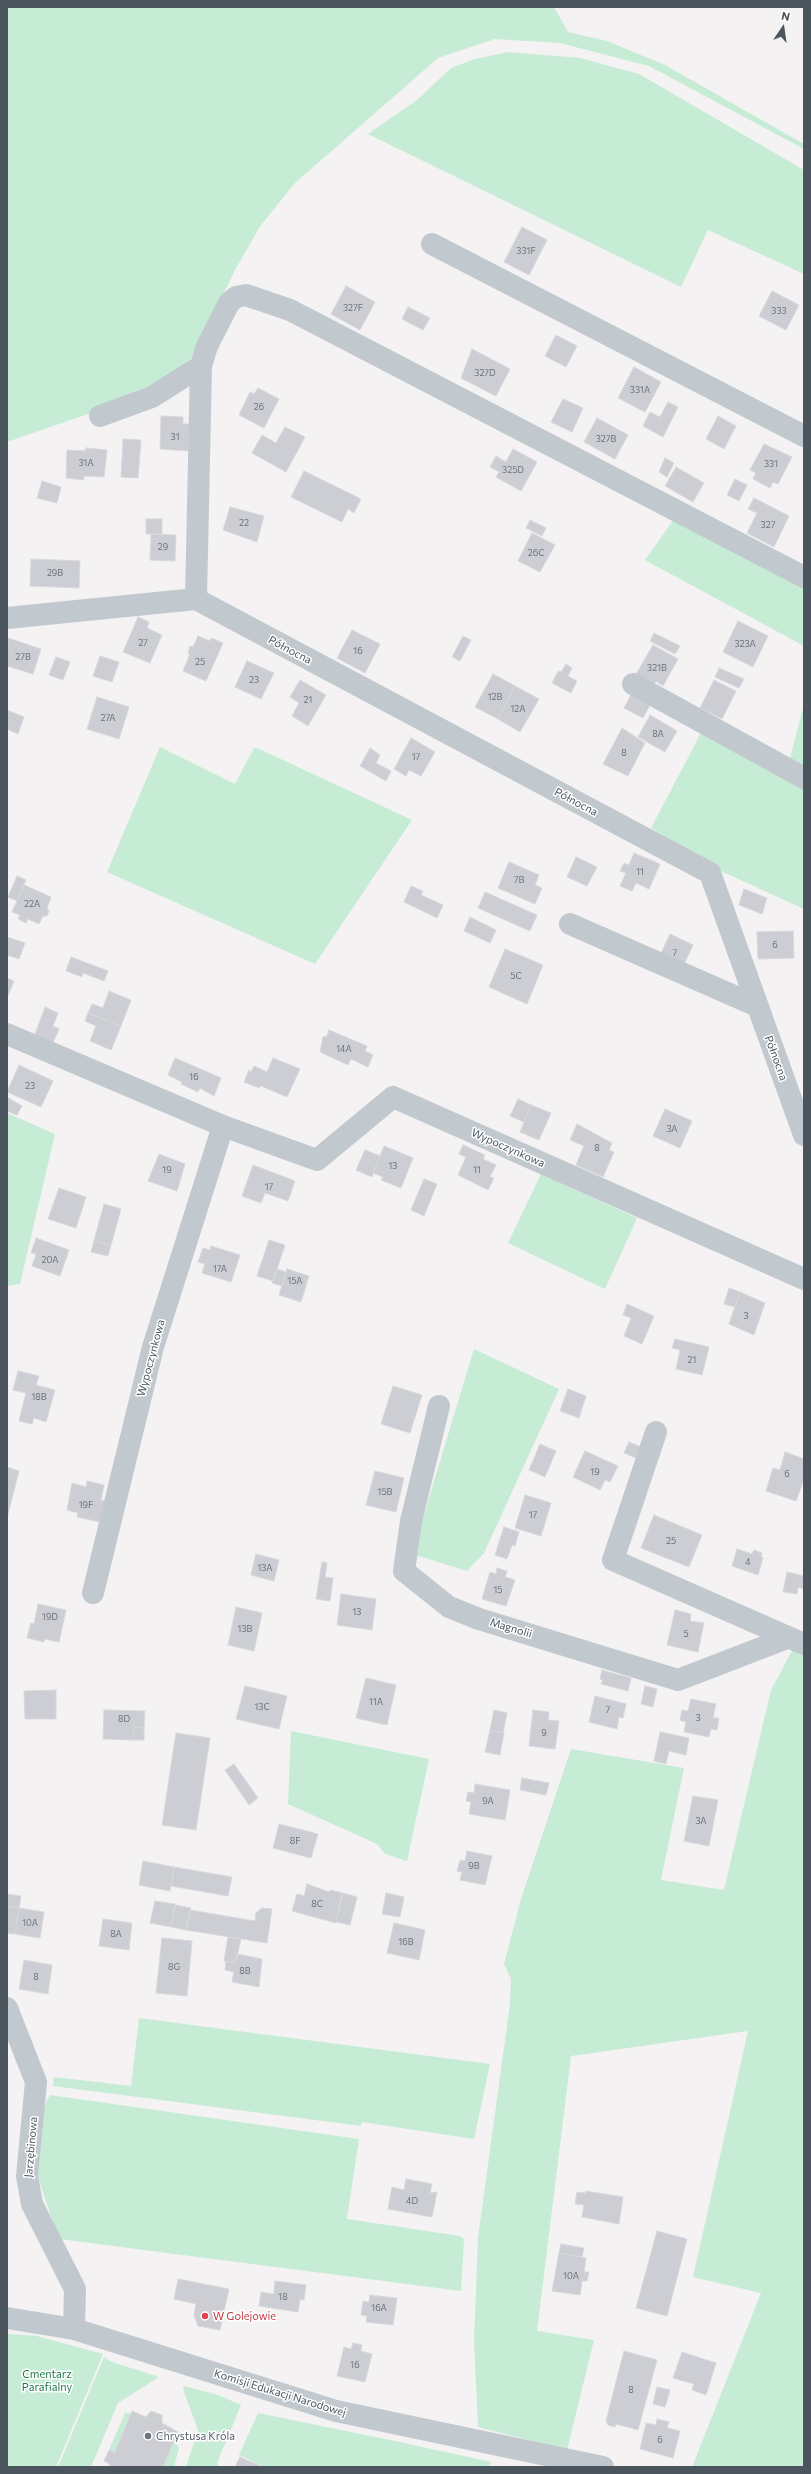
<!DOCTYPE html>
<meta charset="utf-8">
<style>
body{margin:0}
#map{position:relative;width:811px;height:2474px;overflow:hidden;background:#f4f2f2;font-family:Commissioner,sans-serif}
canvas{display:block}
.frame{position:absolute;inset:0;border:8px solid #4b555e;pointer-events:none}
.north{position:absolute;left:763px;top:8px;width:40px;height:40px;-webkit-text-stroke:3px #fff;paint-order:stroke;rotate:13deg;font-size:11px;font-weight:700;line-height:16px;text-align:center;color:#4b555e}
.north::after{content:'';display:block;margin:auto;width:14px;height:18px;background:#4b555e;clip-path:polygon(50% 0,100% 100%,50% 72%,0 100%)}
</style>
<div id="map">
<canvas width="811" height="2474"></canvas>
<div class="frame"></div>
<div class="north">N</div>
</div>
<script>
const g = document.querySelector('canvas').getContext('2d');
g.lineJoin = 'round';
function fill(path, color) {
  g.fillStyle = color;
  g.fill(path, 'evenodd');
}
function shape(rows) {
  const path = new Path2D();
  for (const r of rows) {
    path.moveTo(r[0], r[1]);
    for (let i = 2; i < r.length; i += 2) path.lineTo(r[i], r[i + 1]);
  }
  return path;
}
function trace(path, color, width, dash) {
  g.strokeStyle = color;
  g.lineWidth = width;
  g.lineCap = dash ? 'butt' : 'round';
  g.setLineDash(dash || []);
  g.stroke(path);
}
function label(font, color, halo, rows, align = 'center') {
  g.font = font + ' Commissioner,sans-serif';
  g.lineWidth = 3;
  g.setLineDash([]);
  g.textBaseline = 'middle';
  g.strokeStyle = halo;
  g.fillStyle = color;
  for (const [text, x, y, turn = 0] of rows) {
    g.save();
    g.translate(x, y);
    g.rotate((+turn || 0) * Math.PI / 180);
    g.textAlign = isNaN(turn) ? turn : align;
    if (halo) g.strokeText(text, 0, 0);
    g.fillText(text, 0, 0);
    g.restore();
  }
}
fill(shape([
 [7,7,554,7,568,32,607,41,665,65,804,144,804,149,649,66,560,43,495,39,438,58,295,183,261,225,236,268,198,347,186,366,148,393,7,442],
 [508,52,580,58,639,74,804,170,804,274,708,230,681,287,368,134,417,100,451,68,475,59],
 [674,519,804,587,804,646,645,560],
 [804,704,804,769,789,762],
 [702,731,804,786,804,909,723,872,651,828],
 [160,747,235,784,254,748,257,748,412,820,315,964,107,872],
 [7,1113,55,1134,20,1284,7,1286],
 [541,1174,637,1218,605,1289,508,1243],
 [474,1349,559,1389,484,1553,467,1571,412,1554],
 [793,1649,804,1653,804,2467,692,2467,761,2293,693,2277,748,2031,571,2056,537,2331,594,2340,567,2450,478,2427,474,2340,478,2238,510,2004,511,1979,504,1964,521,1899,571,1749,684,1768,661,1880,724,1890,771,1690],
 [291,1731,429,1759,407,1861,385,1854,377,1844,288,1804],
 [139,2018,490,2064,474,2139,362,2122,361,2126,53,2086,54,2077,131,2086],
 [50,2095,359,2139,347,2219,460,2236,464,2239,461,2291,59,2239,38,2178,40,2114],
 [7,2334,37,2336,103,2354,56,2467,7,2467],
 [104,2357,112,2362,159,2377,118,2403,91,2467,58,2467],
 [184,2386,218,2395,241,2405,217,2463,219,2467,186,2467,198,2430,183,2389],
 [125,2413,131,2413,115,2452,109,2450],
 [258,2413,395,2441,491,2462,488,2467,265,2467,239,2455],
 [174,2441,179,2448,174,2467,163,2467]
]), '#c6ecd5');
const building = shape([
 [522,227,547,240,529,275,504,262,522,227],
 [346,286,375,302,360,330,331,314,346,286],
 [772,291,799,305,786,330,759,316,772,291],
 [408,307,430,318,423,330,402,319,408,307],
 [556,335,577,346,566,367,545,356,556,335],
 [472,349,510,369,496,396,461,378,472,349],
 [634,367,661,382,645,412,618,398,634,367],
 [258,388,279,399,264,428,239,415,250,392,254,394,258,388],
 [563,399,583,408,572,432,551,422,563,399],
 [668,402,678,407,663,437,643,426,650,412,660,417,668,402],
 [161,416,183,417,183,424,190,424,188,451,160,449,161,416],
 [718,416,736,426,724,449,706,439,718,416],
 [597,418,628,435,615,459,584,442,597,418],
 [285,427,305,437,286,472,252,453,262,435,276,443,285,427],
 [123,439,141,440,138,478,121,477,123,439],
 [764,444,792,457,778,484,773,482,770,488,753,479,756,473,750,470,764,444],
 [86,448,107,450,104,477,84,476,84,480,66,478,67,450,85,451,86,448],
 [513,449,537,462,521,491,496,477,499,472,490,467,496,456,506,462,513,449],
 [665,458,674,463,667,477,659,472,665,458],
 [676,467,704,483,693,502,665,486,676,467],
 [304,471,361,499,354,513,348,509,342,522,291,497,304,471],
 [735,479,747,485,739,501,727,495,735,479],
 [42,481,61,487,57,503,37,498,42,481],
 [754,498,789,516,774,547,747,533,757,513,748,509,754,498],
 [230,507,264,516,257,542,223,530,230,507],
 [146,519,162,519,162,534,146,534,146,519],
 [530,520,546,528,542,536,526,528,530,520],
 [532,533,555,545,540,572,518,561,532,533],
 [151,534,176,535,175,561,150,560,151,534],
 [31,559,80,561,79,588,30,586,31,559],
 [138,617,149,622,147,628,162,635,150,663,123,652,138,617],
 [738,621,768,636,753,667,723,652,738,621],
 [352,630,380,644,365,673,337,658,352,630],
 [654,633,680,646,675,654,650,641,654,633],
 [198,636,210,641,211,638,223,643,206,681,183,671,190,654,188,653,190,646,193,647,198,636],
 [463,636,471,640,460,661,452,657,463,636],
 [8,638,41,649,33,674,7,666,8,638],
 [653,645,678,659,663,686,656,681,653,686,635,676,653,645],
 [100,656,119,662,112,682,93,676,100,656],
 [56,657,70,662,63,680,49,675,56,657],
 [247,661,274,673,261,699,235,687,247,661],
 [566,664,572,668,568,676,577,681,571,693,552,683,558,671,561,672,566,664],
 [719,668,744,679,739,688,715,677,719,668],
 [493,674,515,686,498,719,475,707,493,674],
 [300,680,326,695,308,726,292,716,299,703,290,697,300,680],
 [714,680,736,691,722,719,700,708,714,680],
 [515,686,539,699,520,732,498,719,515,686],
 [631,695,650,705,643,718,624,708,631,695],
 [97,697,129,707,119,739,87,729,97,697],
 [7,710,24,717,18,734,7,729,7,710],
 [650,715,677,731,665,752,638,737,650,715],
 [622,728,645,743,628,776,603,764,622,728],
 [411,738,435,752,421,776,409,770,406,776,394,769,411,738],
 [370,748,380,755,376,763,391,771,386,781,360,766,370,748],
 [634,853,660,864,649,889,636,883,632,891,620,886,626,873,620,871,624,863,629,865,634,853],
 [576,857,597,867,587,886,567,877,576,857],
 [509,862,539,875,535,885,542,888,535,904,498,888,509,862],
 [17,876,26,880,17,901,8,897,17,876],
 [24,885,51,897,47,908,49,911,47,916,43,916,39,924,28,919,26,923,18,919,20,915,12,912,24,885],
 [411,886,423,891,421,895,443,905,437,918,404,902,411,886],
 [744,889,767,898,762,914,739,905,744,889],
 [485,892,537,915,530,931,478,908,485,892],
 [470,917,496,930,490,943,464,931,470,917],
 [793,931,794,958,758,959,757,932,793,931],
 [670,934,693,945,680,973,657,962,670,934],
 [7,937,25,943,19,959,7,955,7,937],
 [505,949,543,965,527,1004,489,987,505,949],
 [71,957,108,971,104,981,83,973,82,977,66,971,71,957],
 [7,978,14,981,7,998,7,978],
 [109,991,131,1000,121,1026,88,1013,92,1004,103,1008,109,991],
 [45,1007,58,1013,53,1026,59,1029,52,1045,34,1037,45,1007],
 [88,1013,121,1026,111,1050,90,1041,96,1026,85,1021,88,1013],
 [329,1030,367,1046,365,1051,373,1055,368,1067,351,1059,348,1065,320,1052,323,1037,327,1036,329,1030],
 [175,1058,221,1078,214,1096,200,1088,198,1092,181,1084,182,1082,168,1075,175,1058],
 [273,1058,300,1069,287,1097,261,1086,259,1088,244,1082,249,1070,251,1072,254,1066,267,1072,273,1058],
 [19,1065,53,1081,41,1107,7,1092,19,1065],
 [7,1097,22,1106,17,1115,7,1111,7,1097],
 [518,1099,531,1105,524,1122,510,1116,518,1099],
 [531,1105,551,1113,539,1140,520,1132,531,1105],
 [665,1109,692,1121,680,1148,653,1136,665,1109],
 [577,1124,612,1143,609,1150,614,1152,603,1177,576,1165,584,1146,570,1140,577,1124],
 [463,1145,485,1155,483,1159,496,1165,490,1177,494,1178,488,1190,458,1175,466,1157,459,1154,463,1145],
 [384,1146,413,1158,401,1188,381,1180,383,1177,373,1173,384,1146],
 [365,1150,380,1156,372,1177,356,1170,365,1150],
 [159,1154,185,1164,177,1191,148,1181,159,1154],
 [253,1165,295,1181,288,1201,265,1193,261,1203,242,1196,253,1165],
 [424,1179,437,1184,424,1216,411,1210,424,1179],
 [59,1188,86,1197,76,1228,48,1219,59,1188],
 [104,1204,121,1209,111,1245,94,1241,104,1204],
 [36,1238,69,1250,60,1276,32,1266,36,1254,31,1253,36,1238],
 [269,1240,285,1245,273,1281,257,1276,269,1240],
 [94,1241,111,1245,108,1256,91,1252,94,1241],
 [211,1246,240,1255,231,1282,202,1273,205,1264,198,1262,203,1248,210,1250,211,1246],
 [277,1269,286,1272,282,1286,272,1283,277,1269],
 [287,1269,309,1276,301,1302,279,1295,287,1269],
 [729,1288,740,1292,735,1307,724,1304,729,1288],
 [740,1292,765,1303,754,1335,729,1324,740,1292],
 [627,1304,654,1316,642,1344,624,1336,631,1318,623,1315,627,1304],
 [675,1339,709,1347,702,1375,676,1369,680,1350,672,1348,675,1339],
 [18,1371,39,1376,36,1385,55,1390,46,1422,34,1418,32,1424,19,1421,26,1393,13,1390,18,1371],
 [393,1386,422,1395,410,1433,381,1424,393,1386],
 [568,1389,586,1396,579,1418,560,1411,568,1389],
 [629,1442,646,1449,641,1460,624,1453,629,1442],
 [540,1444,556,1451,545,1477,529,1470,540,1444],
 [585,1451,618,1466,610,1482,605,1480,600,1490,573,1477,585,1451],
 [785,1452,804,1459,804,1479,796,1501,766,1491,773,1468,780,1470,785,1452],
 [7,1467,19,1471,7,1518,7,1467],
 [375,1471,404,1478,396,1512,366,1505,375,1471],
 [87,1481,104,1485,101,1500,105,1501,100,1522,77,1517,78,1513,67,1510,72,1483,86,1487,87,1481],
 [525,1495,551,1503,541,1536,515,1528,525,1495],
 [654,1515,702,1535,689,1567,641,1548,654,1515],
 [504,1527,519,1532,515,1546,512,1545,507,1559,495,1555,504,1527],
 [737,1549,752,1554,754,1550,762,1553,761,1557,763,1558,758,1575,732,1566,737,1549],
 [256,1554,279,1560,274,1581,251,1575,256,1554],
 [322,1562,327,1563,325,1577,333,1578,330,1601,316,1599,322,1562],
 [497,1568,507,1571,505,1577,515,1580,506,1606,482,1599,490,1572,496,1574,497,1568],
 [787,1572,804,1576,804,1589,798,1587,797,1594,783,1592,787,1572],
 [341,1594,376,1599,372,1630,337,1625,341,1594],
 [38,1604,66,1610,59,1642,45,1639,44,1642,27,1638,31,1623,34,1624,38,1604],
 [236,1607,262,1613,254,1651,228,1645,236,1607],
 [675,1610,691,1614,690,1621,704,1623,698,1652,667,1645,675,1610],
 [602,1670,631,1678,628,1691,601,1684,603,1680,600,1679,602,1670],
 [366,1678,396,1685,387,1725,356,1718,366,1678],
 [245,1686,287,1696,279,1729,236,1719,245,1686],
 [645,1686,657,1689,653,1707,641,1704,645,1686],
 [56,1690,56,1719,25,1719,24,1691,56,1690],
 [595,1696,626,1704,623,1718,619,1717,617,1729,589,1722,595,1696],
 [691,1699,716,1704,713,1718,719,1718,717,1730,711,1729,709,1737,684,1732,686,1722,680,1720,682,1710,688,1711,691,1699],
 [104,1710,145,1711,144,1728,134,1727,133,1740,103,1739,104,1710],
 [494,1710,507,1713,503,1733,490,1730,494,1710],
 [533,1710,549,1712,548,1720,559,1721,555,1749,529,1746,533,1710],
 [134,1727,144,1728,144,1740,133,1740,134,1727],
 [490,1730,504,1733,500,1755,485,1752,490,1730],
 [660,1732,689,1738,686,1755,669,1751,666,1764,654,1761,660,1732],
 [176,1733,210,1738,196,1830,162,1825,176,1733],
 [234,1764,258,1798,249,1805,225,1770,234,1764],
 [522,1778,549,1783,546,1795,520,1790,522,1778],
 [475,1784,510,1790,505,1820,469,1814,471,1802,466,1801,468,1792,474,1793,475,1784],
 [693,1796,718,1800,709,1846,684,1841,693,1796],
 [279,1824,318,1834,311,1858,273,1848,279,1824],
 [467,1851,492,1856,485,1885,460,1880,462,1872,457,1871,460,1860,465,1861,467,1851],
 [143,1861,174,1867,170,1891,139,1885,143,1861],
 [174,1867,232,1877,228,1896,171,1886,174,1867],
 [307,1884,329,1892,330,1890,342,1893,336,1923,292,1911,297,1894,304,1896,307,1884],
 [343,1893,357,1897,350,1925,336,1922,343,1893],
 [386,1893,404,1897,400,1917,382,1914,386,1893],
 [7,1894,21,1896,19,1908,7,1906,7,1894],
 [155,1901,175,1904,171,1927,150,1923,155,1901],
 [175,1905,191,1908,186,1930,171,1927,175,1905],
 [7,1906,19,1908,15,1934,7,1933,7,1906],
 [19,1908,44,1912,40,1938,15,1934,19,1908],
 [262,1908,272,1909,267,1943,186,1930,190,1910,255,1921,256,1913,262,1908],
 [103,1919,132,1923,129,1950,99,1946,103,1919],
 [394,1923,425,1930,419,1960,387,1953,394,1923],
 [228,1937,241,1939,236,1962,224,1961,228,1937],
 [162,1938,192,1941,187,1996,156,1993,162,1938],
 [237,1954,262,1959,259,1987,232,1982,234,1972,225,1970,226,1961,236,1962,237,1954],
 [24,1960,52,1965,48,1994,19,1989,24,1960],
 [406,2179,432,2184,430,2193,437,2192,432,2217,388,2209,392,2187,404,2190,406,2179],
 [586,2191,623,2197,619,2224,582,2217,584,2205,575,2204,577,2192,586,2193,586,2191],
 [657,2231,687,2239,667,2316,636,2308,657,2231],
 [561,2244,584,2248,582,2257,559,2253,561,2244],
 [559,2253,586,2258,584,2272,589,2272,587,2281,582,2281,580,2295,552,2291,559,2253],
 [178,2279,229,2289,220,2330,198,2326,194,2315,196,2304,174,2299,178,2279],
 [275,2281,306,2285,304,2300,300,2299,298,2312,259,2306,261,2292,274,2294,275,2281],
 [370,2295,397,2298,393,2325,366,2322,367,2316,361,2315,363,2301,369,2302,370,2295],
 [353,2343,362,2345,361,2351,372,2354,365,2382,337,2376,344,2347,351,2349,353,2343],
 [624,2351,657,2360,638,2430,616,2424,615,2427,608,2425,606,2421,624,2351],
 [682,2352,716,2363,706,2395,692,2390,694,2384,673,2378,682,2352],
 [657,2387,670,2390,665,2407,653,2404,657,2387],
 [132,2411,146,2417,151,2411,162,2415,162,2423,178,2432,163,2467,108,2467,110,2464,104,2461,109,2450,115,2452,132,2411],
 [657,2419,669,2422,667,2428,680,2431,673,2458,640,2449,646,2423,656,2425,657,2419],
 [240,2457,263,2467,235,2467,240,2457]
]);
fill(building, '#ccced4');
trace(building, '#d7d8dc', 1);
trace(shape([
 [432,244,804,436],
 [100,416,152,397,201,366,207,346,229,303,236,297,246,295,290,310,804,577],
 [196,599,201,366],
 [7,618,196,599,710,873,804,1135],
 [633,684,804,778],
 [570,924,757,1006],
 [7,1034,223,1126],
 [439,1406,411,1521,404,1571,449,1607,479,1619,678,1680,787,1638],
 [656,1432,613,1560,804,1644],
 [93,1593,153,1347,223,1126,317,1160,393,1097,804,1279],
 [7,2008,36,2082,27,2176,32,2204,75,2289,74,2329],
 [7,2318,74,2329,336,2411,603,2467]
]), '#c1c9cf', 22);
for (const [x, y, r, color] of [
 [205,2316,4,"#e0444e"],
 [148,2436,4,"#6b7280"]
]) {
  const dot = new Path2D();
  dot.arc(x, y, r, 0, 2 * Math.PI);
  g.fillStyle = color;
  g.fill(dot);
  trace(dot, '#fff', 1.5);
}
label('9px', '#6b737c', null, [
 ["331F",526,251],
 ["327F",353,308],
 ["333",779,311],
 ["327D",485,373],
 ["331A",640,390],
 ["26",259,407],
 ["31",175,437],
 ["327B",606,439],
 ["31A",86,463],
 ["331",771,464],
 ["325D",513,470],
 ["22",244,523],
 ["327",768,525],
 ["29",163,547],
 ["26C",536,553],
 ["29B",55,573],
 ["27",143,643],
 ["323A",745,644],
 ["16",358,651],
 ["27B",23,657],
 ["25",200,662],
 ["321B",657,668],
 ["23",254,680],
 ["12B",495,697],
 ["21",308,700],
 ["12A",518,709],
 ["27A",108,718],
 ["8A",658,734],
 ["8",624,753],
 ["17",416,757],
 ["11",640,872],
 ["7B",519,880],
 ["22A",32,904],
 ["6",775,945],
 ["7",675,953],
 ["5C",516,976],
 ["14A",344,1049],
 ["16",194,1077],
 ["23",30,1086],
 ["3A",672,1129],
 ["8",597,1148],
 ["13",393,1166],
 ["19",167,1170],
 ["11",477,1170],
 ["17",269,1187],
 ["20A",50,1260],
 ["17A",220,1269],
 ["15A",295,1281],
 ["3",746,1316],
 ["21",692,1360],
 ["18B",39,1397],
 ["19",595,1472],
 ["6",787,1474],
 ["15B",385,1492],
 ["19F",86,1505],
 ["17",533,1515],
 ["25",671,1541],
 ["4",748,1562],
 ["13A",265,1568],
 ["15",498,1590],
 ["13",357,1612],
 ["19D",50,1617],
 ["13B",245,1629],
 ["5",686,1634],
 ["11A",376,1702],
 ["13C",262,1707],
 ["7",608,1710],
 ["3",698,1718],
 ["8D",124,1719],
 ["9",544,1733],
 ["9A",488,1801],
 ["3A",701,1821],
 ["8F",295,1841],
 ["9B",474,1866],
 ["8C",317,1904],
 ["10A",30,1923],
 ["8A",116,1934],
 ["16B",406,1942],
 ["8G",174,1967],
 ["8B",245,1971],
 ["8",36,1977],
 ["4D",412,2201],
 ["10A",571,2276],
 ["18",283,2297],
 ["16A",379,2308],
 ["16",355,2365],
 ["8",631,2390],
 ["6",660,2440]
]);
label('11px', '#4b555e', '#fff', [
 ["Północna",290,650,28],
 ["Północna",576,802,28],
 ["Północna",776,1058,70],
 ["Wypoczynkowa",508,1148,24],
 ["Wypoczynkowa",151,1358,-75],
 ["Magnolii",511,1628,17],
 ["Jarzębinowa",31,2147,-85],
 ["Komisji Edukacji Narodowej",280,2393,17]
]);
label('11px', '#be3a42', '#fff', [
 ["W Golejowie",213,2316]
], 'left');
label('11px', '#22794e', '#fff', [
 ["Cmentarz",47,2374],
 ["Parafialny",47,2387]
]);
label('11px', '#5b616d', '#fff', [
 ["Chrystusa Króla",156,2436]
], 'left');
</script>
